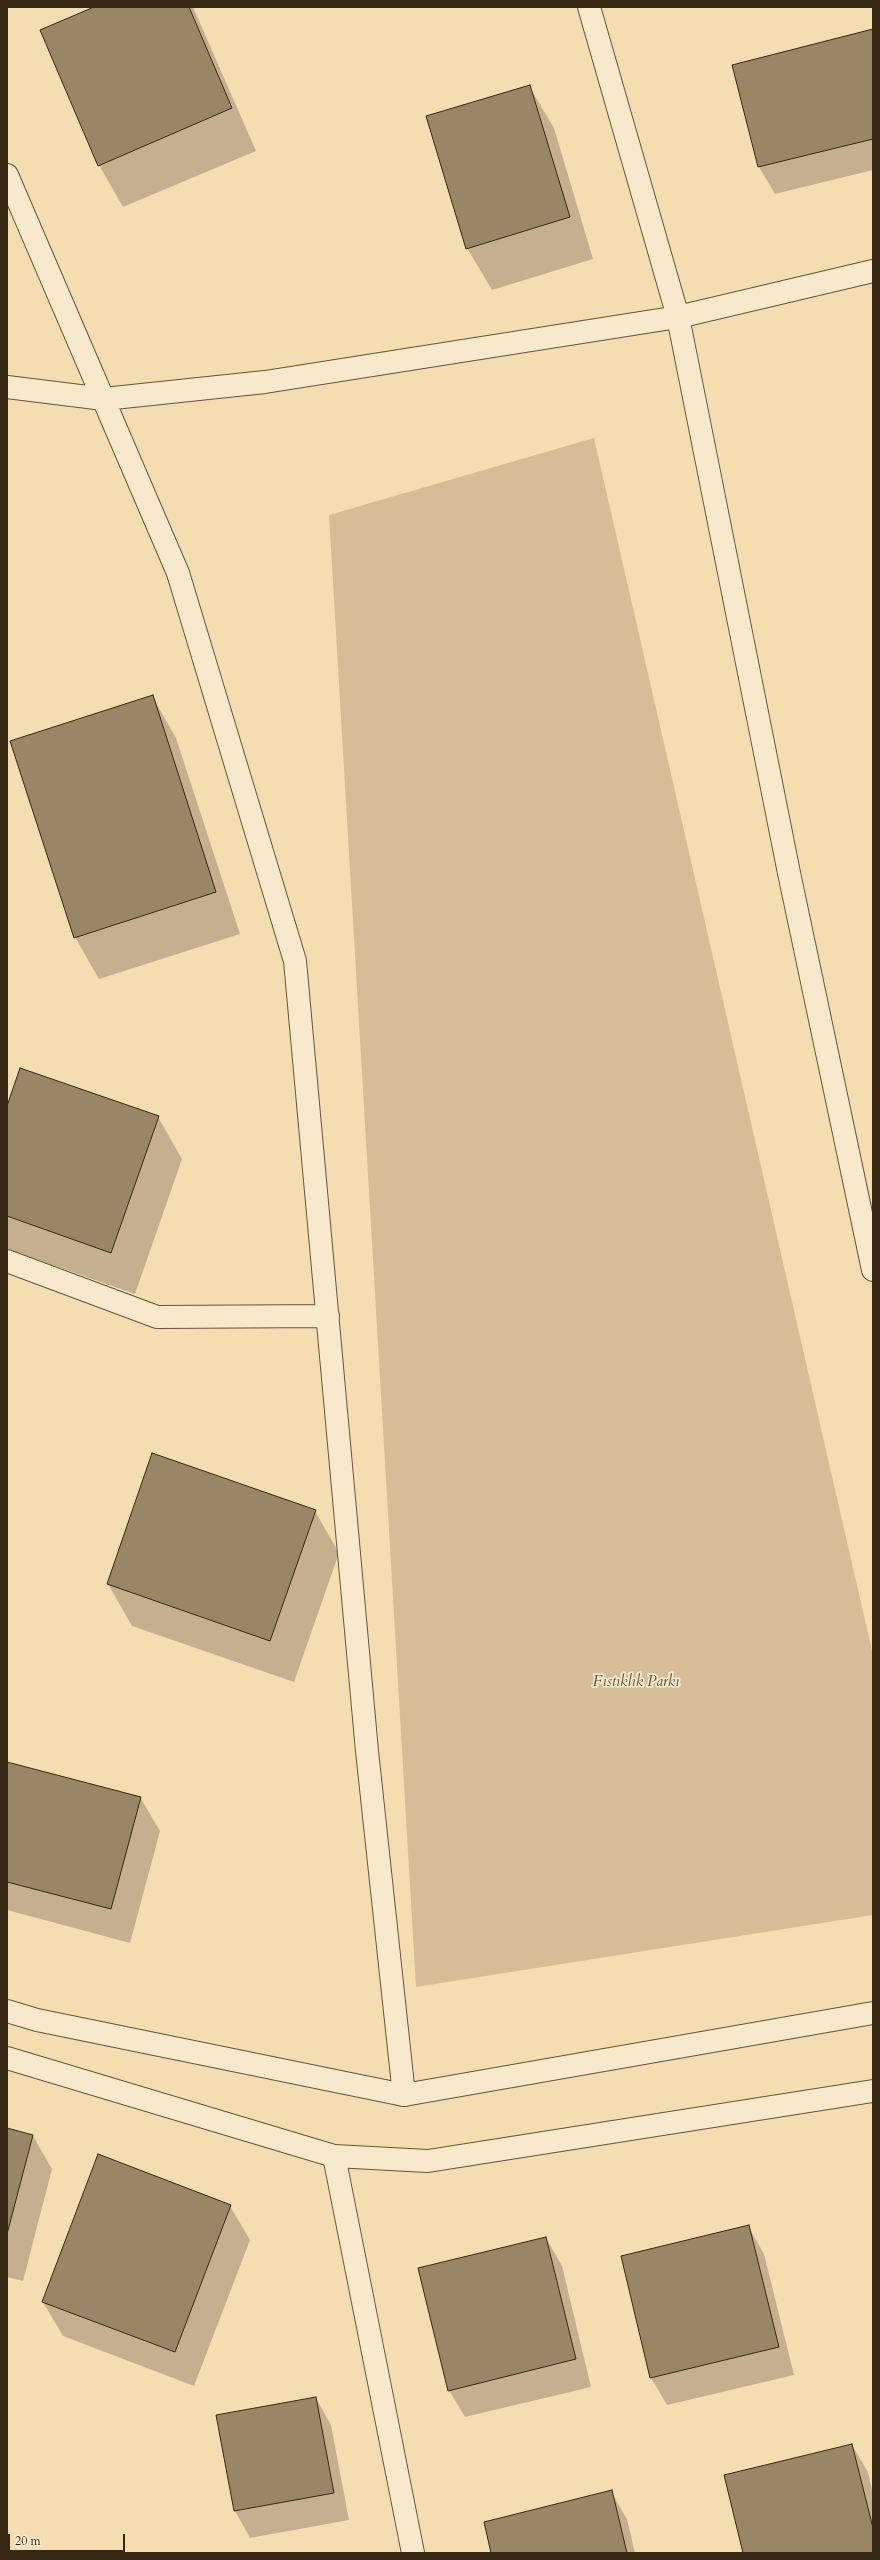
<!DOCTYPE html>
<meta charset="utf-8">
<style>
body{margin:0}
#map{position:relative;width:880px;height:2560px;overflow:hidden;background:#f5ddb2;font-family:Cardo,serif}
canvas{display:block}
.frame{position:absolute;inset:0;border:8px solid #362713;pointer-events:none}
.scale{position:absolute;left:8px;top:2534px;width:117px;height:18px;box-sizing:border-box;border:2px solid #362713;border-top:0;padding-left:5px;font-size:12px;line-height:14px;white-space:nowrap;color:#362713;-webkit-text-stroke:3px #f8e9cd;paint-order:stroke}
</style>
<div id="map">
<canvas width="880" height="2560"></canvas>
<div class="frame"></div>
<div class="scale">20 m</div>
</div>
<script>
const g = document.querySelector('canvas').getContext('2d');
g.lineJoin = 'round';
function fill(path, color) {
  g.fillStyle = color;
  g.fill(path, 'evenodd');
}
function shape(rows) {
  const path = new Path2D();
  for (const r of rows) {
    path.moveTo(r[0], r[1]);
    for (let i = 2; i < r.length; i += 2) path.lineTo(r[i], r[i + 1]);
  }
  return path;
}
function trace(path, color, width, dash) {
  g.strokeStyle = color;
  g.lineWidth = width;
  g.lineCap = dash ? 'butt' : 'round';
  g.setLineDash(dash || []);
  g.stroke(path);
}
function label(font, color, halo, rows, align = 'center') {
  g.font = font + ' Cardo,serif';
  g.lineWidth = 3.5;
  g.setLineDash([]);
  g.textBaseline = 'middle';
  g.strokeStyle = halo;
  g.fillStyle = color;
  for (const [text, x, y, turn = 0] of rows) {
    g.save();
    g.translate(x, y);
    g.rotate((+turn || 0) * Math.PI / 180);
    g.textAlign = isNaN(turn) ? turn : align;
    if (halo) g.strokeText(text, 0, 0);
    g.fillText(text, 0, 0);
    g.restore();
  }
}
fill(shape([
 [594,438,873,1655,873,1915,416,1987,329,515]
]), '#d5be97');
fill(shape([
 [96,7,193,7,256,151,123,207,99,165],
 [873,30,873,170,775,194,759,167,734,66],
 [529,86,554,128,593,259,492,290,467,248],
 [152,696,176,738,240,934,99,979,75,937],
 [7,1109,158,1117,182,1159,135,1294,7,1249],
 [315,1511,339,1553,294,1682,132,1626,108,1584],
 [7,1763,140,1797,160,1831,130,1943,7,1910],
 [7,2129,33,2136,52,2169,23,2281,7,2277],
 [230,2206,250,2240,194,2386,63,2336,43,2302],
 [748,2226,764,2254,794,2375,667,2405,651,2378,622,2257],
 [546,2238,562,2266,591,2387,465,2417,449,2390],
 [316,2398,331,2425,349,2520,250,2538,235,2511],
 [852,2445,868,2472,873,2494,873,2553,744,2553],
 [611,2492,627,2519,635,2553,492,2553]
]), '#0003');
const building = shape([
 [94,7,189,7,232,108,98,166,40,30,94,7],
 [873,29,873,139,758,167,732,65,873,29],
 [530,85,570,217,466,249,426,116,530,85],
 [153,695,216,892,74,938,10,741,153,695],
 [20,1068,159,1116,111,1253,7,1216,7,1106,20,1068],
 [152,1453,316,1510,270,1641,107,1584,152,1453],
 [7,1762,141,1797,111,1909,7,1882,7,1762],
 [7,2128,33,2135,7,2234,7,2128],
 [98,2154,231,2205,175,2352,42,2302,98,2154],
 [749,2225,779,2347,650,2378,621,2256,749,2225],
 [546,2237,576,2359,448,2391,418,2268,546,2237],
 [316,2397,334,2493,234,2511,216,2415,316,2397],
 [852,2444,873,2528,873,2553,743,2553,724,2475,852,2444],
 [612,2490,627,2553,491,2553,484,2522,612,2490]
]);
fill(building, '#998666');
trace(building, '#362713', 1);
const minor = shape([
 [589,7,678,317,789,873,873,1270],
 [7,175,178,573,295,961,367,1751,404,2095],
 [7,387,104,399,265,382,678,317,873,271],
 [7,1261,157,1317,328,1316],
 [334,2156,413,2553]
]);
const tertiary = shape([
 [7,2011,37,2020,404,2095,873,2013],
 [7,2058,334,2156,428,2161,873,2091]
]);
trace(minor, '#66543b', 24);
trace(tertiary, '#66543b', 24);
trace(minor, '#f8e9cd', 22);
trace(tertiary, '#f8e9cd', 22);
label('italic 15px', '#5e4d34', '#f8e9cd', [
 ["Fıstıklık Parkı",636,1683]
]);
</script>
